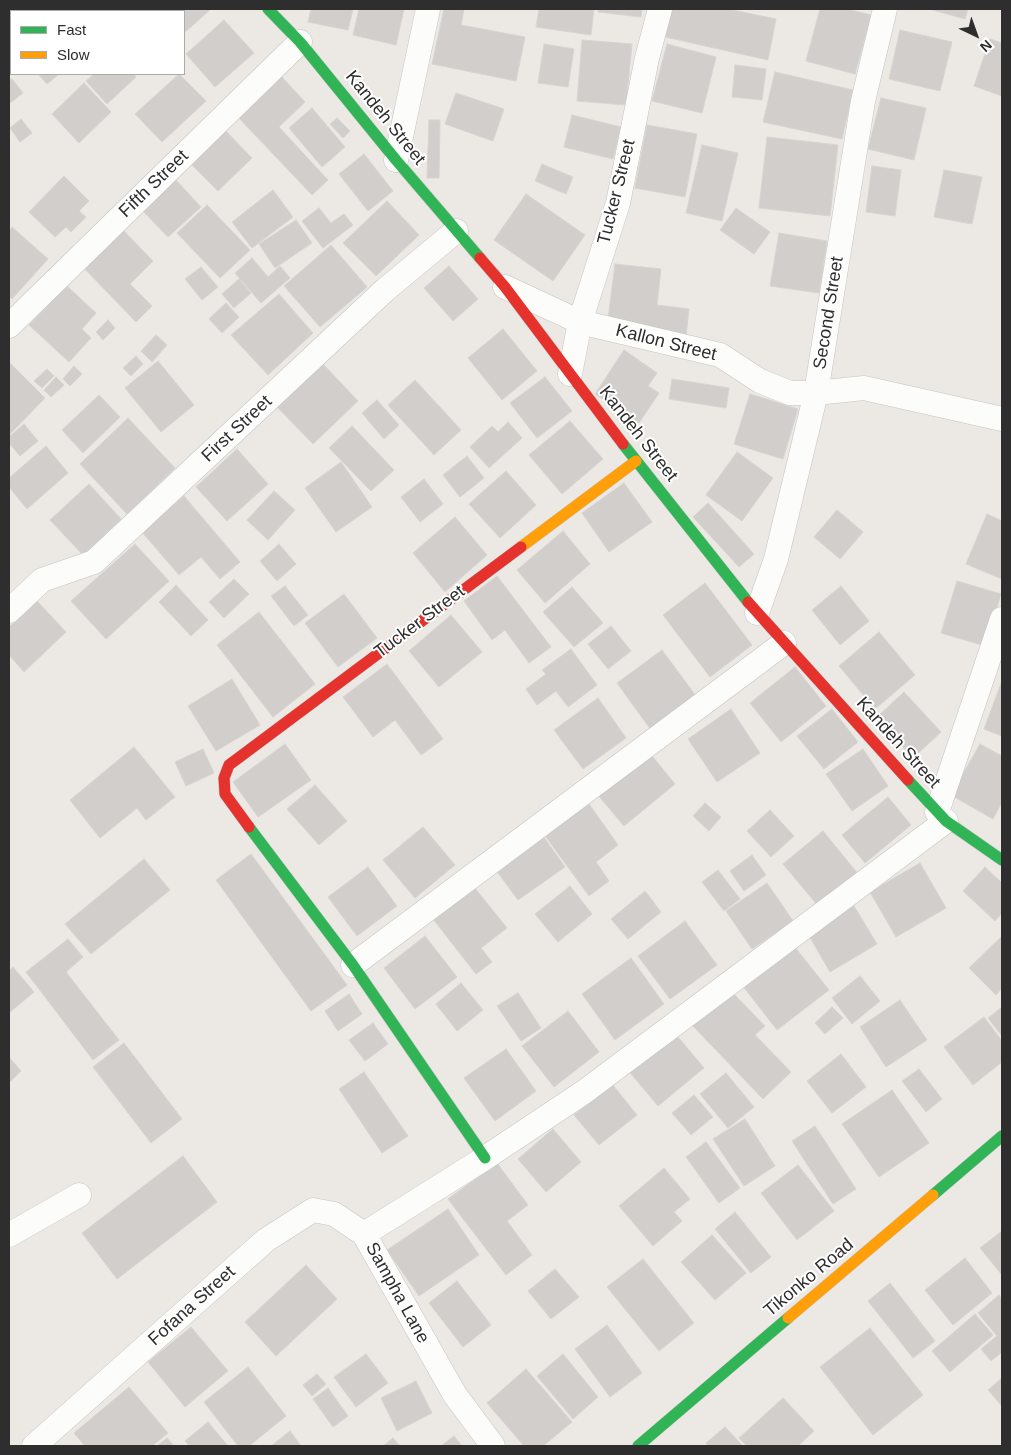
<!DOCTYPE html>
<style>
body{margin:0}
#map{position:relative;width:1011px;height:1455px;overflow:hidden;background:#ece8e4;font-family:Arial,sans-serif}
canvas{display:block}
.frame{position:absolute;inset:0;border:10px solid #2e2e2e;pointer-events:none}
.legend{position:absolute;left:10px;top:10px;width:175px;height:65px;box-sizing:border-box;background:#fff;border:1px solid #ababab;margin:0;padding:6px 9px;list-style:none;font-size:15px;color:#2e2e2e}
.legend li{display:flex;align-items:center;gap:10px;height:25px}
.legend b{width:25px;border:1px solid #ababab}
.north{position:absolute;left:951px;top:10px;width:50px;height:50px;-webkit-text-stroke:4px #fff;paint-order:stroke;rotate:138deg;font-size:14px;font-weight:700;line-height:20px;text-align:center;color:#2e2e2e}
.north::after{content:'';display:block;margin:auto;width:18px;height:22px;background:#2e2e2e;clip-path:polygon(50% 0,100% 100%,50% 72%,0 100%)}
</style>
<div id="map">
<canvas width="1011" height="1455"></canvas>
<div class="frame"></div>
<ul class="legend">
<li><b style="height:6px;background:#30b455"></b>Fast</li>
<li><b style="height:6px;background:#ff9f0a"></b>Slow</li>
</ul>
<div class="north">N</div>
</div>
<script>
const g = document.querySelector('canvas').getContext('2d');
g.lineJoin = 'round';
function fill(path, color) {
  g.fillStyle = color;
  g.fill(path, 'evenodd');
}
function shape(rows) {
  const path = new Path2D();
  for (const r of rows) {
    path.moveTo(r[0], r[1]);
    for (let i = 2; i < r.length; i += 2) path.lineTo(r[i], r[i + 1]);
  }
  return path;
}
function trace(path, color, width, dash) {
  g.strokeStyle = color;
  g.lineWidth = width;
  g.lineCap = dash ? 'butt' : 'round';
  g.setLineDash(dash || []);
  g.stroke(path);
}
function label(font, color, halo, rows, align = 'center') {
  g.font = font + ' Arial,sans-serif';
  g.lineWidth = 4;
  g.setLineDash([]);
  g.textBaseline = 'middle';
  g.strokeStyle = halo;
  g.fillStyle = color;
  for (const [text, x, y, turn = 0] of rows) {
    g.save();
    g.translate(x, y);
    g.rotate((+turn || 0) * Math.PI / 180);
    g.textAlign = isNaN(turn) ? turn : align;
    if (halo) g.strokeText(text, 0, 0);
    g.fillText(text, 0, 0);
    g.restore();
  }
}
const building = shape([
 [9,9,19,9,22,11,11,11,11,72,9,74,9,9],
 [26,9,73,9,70,11,28,11,26,9],
 [77,9,105,9,108,11,75,11,77,9],
 [165,9,211,9,184,33,184,11,164,11,165,9],
 [311,9,353,9,348,30,308,22,311,9],
 [359,9,404,9,396,45,353,35,359,9],
 [444,9,464,9,461,25,525,37,516,81,432,64,444,9],
 [539,9,594,9,591,35,536,27,539,9],
 [598,9,642,9,641,17,598,12,598,9],
 [671,9,728,9,776,19,768,60,665,37,671,9],
 [820,9,847,9,871,15,855,74,806,61,820,9],
 [929,9,968,9,965,19,929,9],
 [224,20,254,53,215,87,186,54,224,20],
 [900,30,952,42,940,91,889,79,900,30],
 [990,39,1002,43,1002,96,974,86,990,39],
 [582,40,632,44,626,105,577,101,582,40],
 [544,44,574,49,568,87,538,83,544,44],
 [667,44,716,57,702,113,652,101,667,44],
 [735,65,766,69,762,100,732,97,735,65],
 [775,72,853,90,842,139,763,122,775,72],
 [38,74,59,74,47,84,38,74],
 [94,74,133,74,136,77,107,104,86,81,94,74],
 [179,74,206,101,162,142,135,114,179,74],
 [280,75,305,102,279,127,328,180,312,195,237,116,280,75],
 [12,79,23,93,9,104,9,81,12,79],
 [84,83,111,112,79,143,52,114,84,83],
 [456,93,504,109,493,141,445,124,456,93],
 [881,98,926,108,914,160,868,149,881,98],
 [312,108,345,147,322,167,289,128,312,108],
 [572,115,621,127,613,159,564,147,572,115],
 [337,118,350,131,343,138,330,124,337,118],
 [21,119,32,133,20,142,10,128,21,119],
 [429,120,440,120,439,178,427,178,429,120],
 [647,125,697,134,685,197,635,188,647,125],
 [224,129,252,158,218,191,190,163,224,129],
 [767,137,838,145,830,216,759,208,767,137],
 [702,145,738,153,722,221,686,213,702,145],
 [364,154,393,191,368,211,339,174,364,154],
 [542,164,573,177,566,194,535,181,542,164],
 [872,166,901,170,895,216,866,212,872,166],
 [944,170,982,177,972,224,934,217,944,170],
 [64,176,89,201,79,211,86,217,71,232,66,227,55,237,29,212,64,176],
 [174,178,201,207,168,237,141,209,174,178],
 [273,190,293,217,252,248,232,222,273,190],
 [526,194,585,235,553,281,494,240,526,194],
 [387,201,419,235,376,276,343,243,387,201],
 [207,205,250,250,220,278,177,233,207,205],
 [319,208,331,223,344,214,353,225,323,248,302,221,319,208],
 [736,208,770,232,754,254,720,230,736,208],
 [296,220,312,243,275,268,259,244,296,220],
 [12,227,48,259,12,299,9,296,9,231,12,227],
 [120,227,153,261,130,284,152,306,136,322,81,265,120,227],
 [779,233,827,241,819,293,770,286,779,233],
 [331,245,367,287,320,327,284,286,331,245],
 [252,258,268,277,280,266,290,278,261,303,235,273,252,258],
 [615,264,661,269,657,305,689,309,686,336,607,327,615,264],
 [449,266,478,299,453,321,424,288,449,266],
 [201,267,218,287,202,300,185,279,201,267],
 [239,279,251,293,234,308,222,294,239,279],
 [67,286,96,313,82,329,91,338,69,362,29,325,67,286],
 [279,294,313,333,268,375,231,335,279,294],
 [226,303,239,317,222,333,209,319,226,303],
 [108,320,115,328,103,340,96,332,108,320],
 [503,329,537,371,502,400,468,358,503,329],
 [156,335,167,345,152,362,141,351,156,335],
 [624,350,657,373,648,386,659,393,639,423,595,394,624,350],
 [136,356,143,364,131,376,123,368,136,356],
 [158,361,194,405,161,432,125,388,158,361],
 [9,362,45,398,9,435,9,362],
 [322,363,358,401,313,444,276,406,322,363],
 [74,366,82,374,70,386,63,379,74,366],
 [47,369,54,376,42,388,34,381,47,369],
 [56,377,64,385,51,397,44,390,56,377],
 [545,377,572,411,537,438,510,403,545,377],
 [672,379,729,388,726,408,669,399,672,379],
 [415,380,461,430,434,455,388,405,415,380],
 [750,394,798,409,783,459,734,444,750,394],
 [99,395,120,417,83,453,62,430,99,395],
 [377,400,399,425,384,439,362,413,377,400],
 [128,418,175,468,127,514,80,464,128,418],
 [570,421,603,459,562,494,529,455,570,421],
 [508,422,522,438,489,468,470,447,492,426,498,432,508,422],
 [24,424,38,441,20,456,9,443,9,437,24,424],
 [352,426,394,470,371,491,329,448,352,426],
 [46,446,68,473,27,509,9,487,9,478,46,446],
 [237,449,268,484,227,521,196,487,237,449],
 [737,452,773,478,742,521,706,495,737,452],
 [467,456,484,478,460,497,443,475,467,456],
 [341,462,372,507,336,532,305,488,341,462],
 [506,471,536,505,500,538,469,504,506,471],
 [424,479,443,504,420,522,401,497,424,479],
 [624,483,652,522,609,552,582,513,624,483],
 [89,484,121,519,83,555,50,520,89,484],
 [274,491,295,510,268,540,247,520,274,491],
 [184,496,240,562,220,579,201,557,179,575,142,532,184,496],
 [708,503,754,554,739,567,693,517,708,503],
 [837,510,863,532,840,559,814,537,837,510],
 [987,514,1002,521,1002,579,966,564,987,514],
 [455,517,487,555,445,592,413,553,455,517],
 [563,531,590,564,545,603,517,570,563,531],
 [135,544,169,581,106,639,71,601,135,544],
 [279,544,296,564,277,581,260,561,279,544],
 [497,576,551,647,529,663,505,630,492,640,464,601,497,576],
 [234,579,249,594,224,618,209,602,234,579],
 [957,581,1001,594,985,646,941,633,957,581],
 [705,583,752,645,710,677,663,615,705,583],
 [176,585,208,620,191,636,159,602,176,585],
 [285,586,308,615,294,626,271,596,285,586],
 [841,586,869,621,840,645,812,610,841,586],
 [572,587,603,623,574,647,543,612,572,587],
 [344,594,377,638,338,667,305,623,344,594],
 [37,601,66,632,24,672,9,655,9,627,37,601],
 [259,612,315,684,273,717,217,645,259,612],
 [451,615,482,652,439,687,409,651,451,615],
 [611,626,631,651,608,669,588,644,611,626],
 [879,632,915,675,875,709,839,666,879,632],
 [571,649,597,685,568,707,556,691,537,705,526,689,546,674,542,670,571,649],
 [662,650,696,696,651,730,617,683,662,650],
 [387,664,443,739,421,755,395,720,373,737,343,697,387,664],
 [795,667,826,706,781,742,750,703,795,667],
 [232,679,260,725,216,751,188,706,232,679],
 [1002,681,1002,736,984,729,1002,681],
 [904,692,941,732,913,758,876,718,904,692],
 [598,698,626,738,583,769,554,730,598,698],
 [731,709,760,753,717,782,688,739,731,709],
 [832,709,858,742,824,769,797,736,832,709],
 [285,744,311,780,258,817,233,782,285,744],
 [980,744,1002,756,1002,802,993,819,951,795,980,744],
 [134,747,175,797,146,820,137,808,100,838,70,800,134,747],
 [203,749,214,773,186,786,175,762,203,749],
 [863,749,888,786,852,811,826,774,863,749],
 [648,751,675,784,624,826,597,794,648,751],
 [315,785,347,821,319,845,287,809,315,785],
 [888,797,911,825,865,863,842,835,888,797],
 [587,801,618,845,596,862,609,881,589,896,543,833,587,801],
 [705,803,721,817,709,831,693,816,705,803],
 [770,810,794,836,771,857,747,831,770,810],
 [423,827,455,865,415,898,383,860,423,827],
 [823,831,858,874,819,907,783,864,823,831],
 [543,836,565,867,518,900,496,870,543,836],
 [251,854,347,985,311,1011,216,880,251,854],
 [752,855,766,875,744,891,730,871,752,855],
 [144,859,170,890,91,954,65,924,144,859],
 [920,863,946,908,896,937,870,892,920,863],
 [368,867,397,906,357,936,328,897,368,867],
 [985,867,1002,883,1002,913,995,921,963,891,985,867],
 [718,870,740,899,724,911,702,882,718,870],
 [767,883,793,921,752,949,726,911,767,883],
 [570,886,592,914,558,942,535,914,570,886],
 [474,887,507,928,481,948,492,962,476,974,433,919,474,887],
 [645,891,661,912,628,939,611,919,645,891],
 [854,906,877,944,830,972,808,934,854,906],
 [685,921,717,965,670,999,638,956,685,921],
 [425,936,457,977,415,1009,384,968,425,936],
 [1002,936,1002,988,996,995,969,968,1002,936],
 [68,939,83,957,66,972,119,1040,93,1060,26,972,68,939],
 [790,941,829,990,777,1030,739,981,790,941],
 [631,958,664,1004,615,1040,582,994,631,958],
 [13,967,34,992,9,1013,9,971,13,967],
 [860,976,880,1001,852,1024,832,998,860,976],
 [461,983,483,1010,457,1031,436,1004,461,983],
 [728,988,765,1026,755,1035,791,1072,763,1099,691,1024,728,988],
 [518,993,541,1028,521,1041,497,1006,518,993],
 [349,994,362,1014,338,1031,325,1011,349,994],
 [900,1000,927,1040,886,1067,860,1027,900,1000],
 [832,1007,843,1018,825,1034,815,1023,832,1007],
 [1002,1007,1002,1036,988,1018,1002,1007],
 [568,1011,599,1052,554,1087,522,1046,568,1011],
 [984,1017,1002,1041,1002,1062,973,1085,944,1047,984,1017],
 [373,1023,388,1044,365,1061,349,1040,373,1023],
 [673,1031,704,1068,658,1106,627,1069,673,1031],
 [124,1043,182,1119,151,1143,93,1067,124,1043],
 [506,1049,536,1091,495,1121,464,1078,506,1049],
 [841,1054,866,1087,832,1113,807,1081,841,1054],
 [9,1057,21,1071,9,1083,9,1057],
 [919,1069,942,1099,926,1112,902,1081,919,1069],
 [364,1072,408,1136,382,1153,339,1089,364,1072],
 [726,1073,754,1107,728,1128,700,1094,726,1073],
 [612,1084,637,1115,599,1145,574,1115,612,1084],
 [892,1090,929,1143,879,1177,842,1124,892,1090],
 [694,1095,713,1117,691,1135,672,1113,694,1095],
 [745,1119,775,1166,744,1186,713,1139,745,1119],
 [815,1126,856,1189,833,1204,792,1141,815,1126],
 [553,1129,581,1162,546,1192,518,1159,553,1129],
 [706,1142,740,1188,719,1203,686,1157,706,1142],
 [183,1156,217,1202,117,1279,82,1233,183,1156],
 [497,1163,528,1205,507,1221,532,1255,506,1275,448,1199,497,1163],
 [798,1165,834,1211,797,1240,761,1193,798,1165],
 [664,1168,690,1199,674,1212,682,1221,653,1246,619,1206,664,1168],
 [448,1209,479,1255,419,1296,387,1250,448,1209],
 [735,1212,771,1257,751,1273,715,1229,735,1212],
 [1002,1231,1002,1275,980,1248,1002,1231],
 [712,1235,746,1273,715,1300,681,1262,712,1235],
 [965,1258,992,1293,953,1325,925,1290,965,1258],
 [643,1259,694,1323,659,1351,607,1287,643,1259],
 [306,1265,337,1299,276,1356,245,1322,306,1265],
 [555,1269,579,1297,551,1319,528,1291,555,1269],
 [457,1281,491,1325,463,1347,429,1303,457,1281],
 [890,1283,935,1341,913,1358,868,1301,890,1283],
 [999,1295,1002,1299,1002,1352,991,1361,981,1349,997,1336,978,1313,999,1295],
 [975,1314,993,1335,950,1372,932,1351,975,1314],
 [607,1325,642,1373,610,1397,575,1349,607,1325],
 [191,1327,228,1371,185,1407,148,1362,191,1327],
 [870,1328,923,1395,873,1435,820,1367,870,1328],
 [366,1354,388,1383,356,1407,334,1377,366,1354],
 [563,1354,598,1397,573,1419,537,1376,563,1354],
 [248,1367,286,1416,249,1446,238,1446,204,1402,248,1367],
 [526,1369,572,1422,543,1446,524,1446,487,1403,526,1369],
 [317,1374,326,1384,312,1396,303,1385,317,1374],
 [1002,1378,1002,1406,988,1390,1002,1378],
 [416,1381,432,1413,397,1431,381,1398,416,1381],
 [129,1387,168,1433,152,1446,85,1446,74,1433,129,1387],
 [328,1388,348,1416,333,1427,313,1399,328,1388],
 [783,1398,814,1431,798,1446,747,1446,739,1438,783,1398],
 [208,1422,228,1446,190,1446,185,1441,208,1422],
 [725,1427,743,1446,708,1446,706,1443,725,1427],
 [290,1431,301,1446,271,1446,290,1431],
 [454,1436,462,1446,441,1446,454,1436],
 [167,1438,174,1446,157,1446,167,1438],
 [393,1438,400,1446,383,1446,393,1438]
]);
fill(building, '#d1cecb');
trace(building, '#d7d4d0', 1);
const street = shape([
 [396,160,428,9],
 [505,287,580,322,720,355,760,381,790,393,816,393,864,388,1002,419],
 [9,326,300,42],
 [570,374,580,322,618,203,647,58,660,9],
 [9,611,42,580,94,562,385,290,456,231],
 [757,613,776,559,816,393,863,101,885,9],
 [937,812,1002,619],
 [353,965,784,643],
 [9,1235,79,1195],
 [34,1446,266,1240,313,1210,334,1214,364,1234],
 [493,1446,455,1395,364,1234,485,1158,584,1092,946,821]
]);
const fast = shape([
 [268,9,300,42,396,160,480,258],
 [623,444,748,602],
 [908,780,946,821,1002,860],
 [249,827,353,965,485,1158],
 [933,1195,1002,1136],
 [638,1446,788,1318]
]);
const slow = shape([
 [521,547,636,461],
 [788,1318,933,1195]
]);
const jam = shape([
 [480,258,505,287,623,444],
 [748,602,908,780],
 [249,827,225,794,224,778,229,765,521,547]
]);
trace(street, '#c5c4c5', 25);
trace(fast, '#c5c4c5', 12);
trace(slow, '#c5c4c5', 12);
trace(jam, '#c5c4c5', 12);
trace(street, '#fcfcfb', 24);
trace(fast, '#30b455', 11);
trace(slow, '#ff9f0a', 11);
trace(jam, '#e5322d', 11);
label('18px', '#2e2e2e', '#fff', [
 ["Kandeh Street",385,118,51],
 ["Fifth Street",154,184,-44],
 ["Tucker Street",617,192,-76],
 ["Second Street",829,313,-81],
 ["Kallon Street",666,343,14],
 ["First Street",237,429,-43],
 ["Kandeh Street",638,434,52],
 ["Tucker Street",420,622,-37],
 ["Kandeh Street",898,743,48],
 ["Tikonko Road",809,1278,-40],
 ["Sampha Lane",397,1293,61],
 ["Fofana Street",192,1306,-42]
]);
</script>
